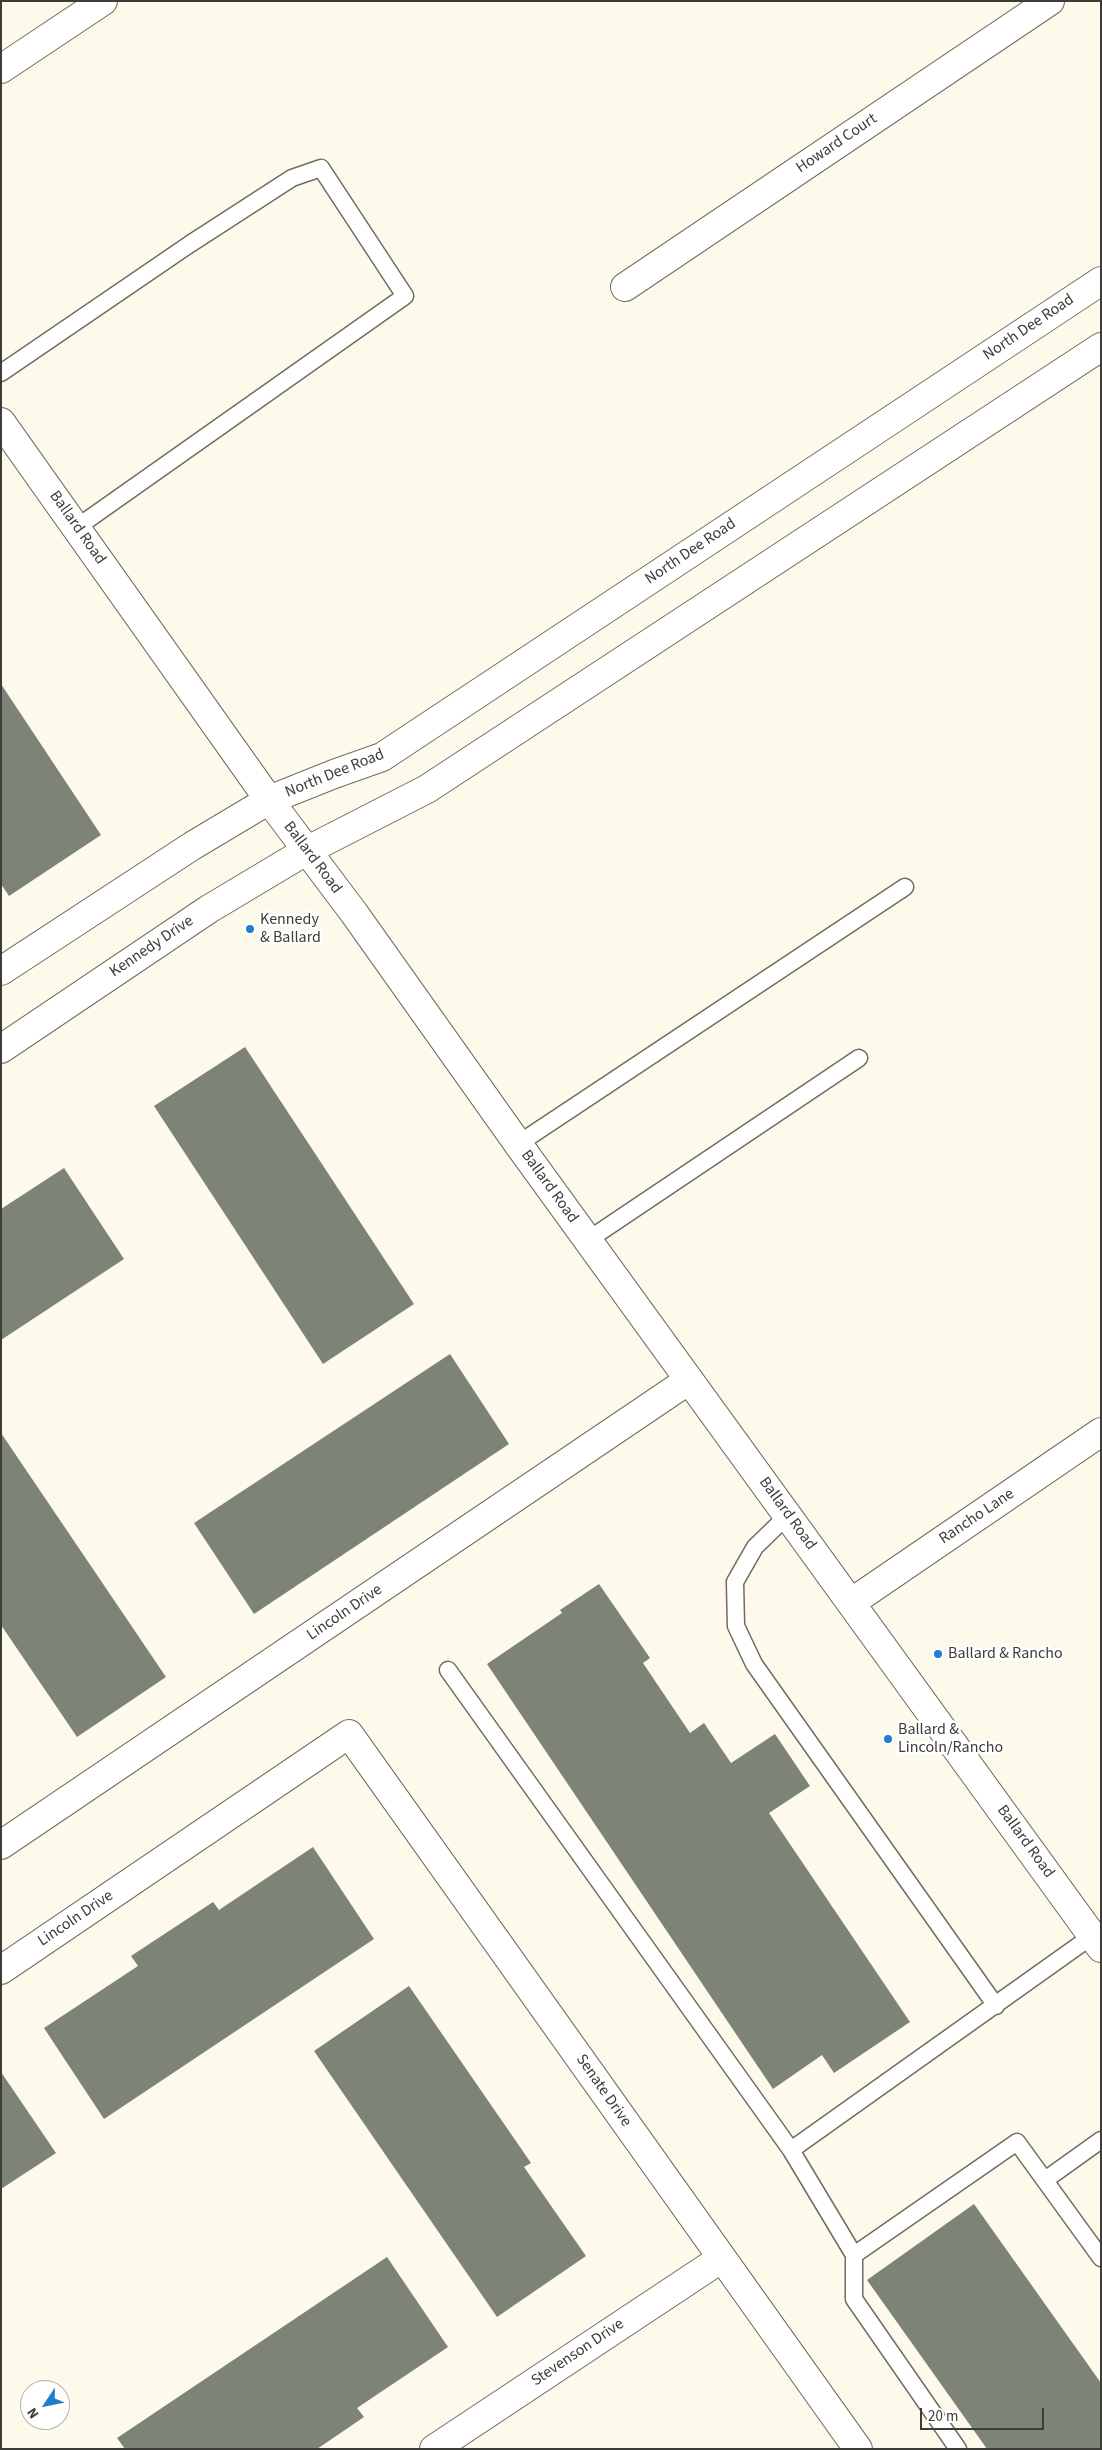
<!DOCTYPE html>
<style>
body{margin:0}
#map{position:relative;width:1102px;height:2450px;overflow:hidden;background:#fdfaeb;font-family:"Source Sans 3",sans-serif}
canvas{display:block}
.frame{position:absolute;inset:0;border:2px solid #3d3c36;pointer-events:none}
.north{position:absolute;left:20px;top:2380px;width:50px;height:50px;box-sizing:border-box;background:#fff;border:1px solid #b1b1af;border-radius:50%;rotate:236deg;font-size:14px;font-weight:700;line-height:20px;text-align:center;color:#3d3c36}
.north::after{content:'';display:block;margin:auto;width:18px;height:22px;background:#217ecb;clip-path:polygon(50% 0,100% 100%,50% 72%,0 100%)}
.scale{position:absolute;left:920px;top:2408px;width:124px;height:22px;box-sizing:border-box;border:2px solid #3d3c36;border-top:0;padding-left:6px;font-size:15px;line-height:18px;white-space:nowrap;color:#3d3c36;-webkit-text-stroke:4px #fff;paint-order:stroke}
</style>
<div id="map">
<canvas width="1102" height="2450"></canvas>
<div class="frame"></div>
<div class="north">N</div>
<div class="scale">20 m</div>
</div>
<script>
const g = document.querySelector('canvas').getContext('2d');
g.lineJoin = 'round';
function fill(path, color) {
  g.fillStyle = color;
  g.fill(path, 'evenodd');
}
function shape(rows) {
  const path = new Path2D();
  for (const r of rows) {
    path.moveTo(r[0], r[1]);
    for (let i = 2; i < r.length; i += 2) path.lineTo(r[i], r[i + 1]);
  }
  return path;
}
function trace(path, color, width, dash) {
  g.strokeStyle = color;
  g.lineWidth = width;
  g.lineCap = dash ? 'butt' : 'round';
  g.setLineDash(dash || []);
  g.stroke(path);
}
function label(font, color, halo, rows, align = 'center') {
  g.font = font + ' "Source Sans 3",sans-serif';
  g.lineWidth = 5;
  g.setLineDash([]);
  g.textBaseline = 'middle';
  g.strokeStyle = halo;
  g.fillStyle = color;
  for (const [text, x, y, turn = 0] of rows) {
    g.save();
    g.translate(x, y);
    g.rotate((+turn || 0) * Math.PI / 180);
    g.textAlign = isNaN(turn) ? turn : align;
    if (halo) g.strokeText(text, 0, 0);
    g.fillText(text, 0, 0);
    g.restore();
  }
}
fill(shape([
 [1,684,101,835,9,896,1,884],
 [245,1047,414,1304,323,1364,154,1106],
 [64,1168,124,1259,1,1340,1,1209],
 [450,1354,509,1444,254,1614,194,1523],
 [1,1433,166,1677,77,1737,1,1625],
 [599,1584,650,1658,643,1663,690,1733,704,1723,731,1763,775,1734,810,1786,769,1813,910,2022,834,2073,822,2055,773,2089,487,1664,562,1613,560,1610],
 [313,1847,374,1939,104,2119,44,2028,138,1966,131,1956,213,1902,219,1910],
 [409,1986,531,2163,524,2167,586,2256,497,2317,314,2051],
 [1,2072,56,2153,1,2189],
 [974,2204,1101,2383,1101,2449,987,2449,867,2280],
 [387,2257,448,2347,357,2408,364,2417,317,2449,125,2449,117,2438]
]), '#7d8377');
const lane = shape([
 [1,373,190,244,292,178,321,168,405,296,76,528],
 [518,1144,905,887],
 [588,1240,859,1058],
 [788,1515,755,1547,735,1582,736,1626,754,1664,996,2006],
 [448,1670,791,2150],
 [1092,1936,791,2150,854,2255,1017,2142,1101,2258],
 [1045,2180,1101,2140],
 [854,2255,854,2299,958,2449]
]);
const street = shape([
 [1,69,103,1],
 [625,287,1050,1],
 [852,1602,1101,1432],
 [1,1845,689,1380],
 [1,1970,349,1734,858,2449],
 [434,2449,722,2258]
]);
const secondary = shape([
 [1,422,269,800,354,913,518,1144,1101,1948],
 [1,971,192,846,269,800,334,774,382,757,1101,281],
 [1,1049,209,909,306,851,427,789,1101,347]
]);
trace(lane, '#706d60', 19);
trace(street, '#706d60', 30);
trace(secondary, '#706d60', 30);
trace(lane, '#fff', 16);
trace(street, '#fff', 28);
trace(secondary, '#fff', 28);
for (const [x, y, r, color] of [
 [250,929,5,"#217ecb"],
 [938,1654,5,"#217ecb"],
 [888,1739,5,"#217ecb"]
]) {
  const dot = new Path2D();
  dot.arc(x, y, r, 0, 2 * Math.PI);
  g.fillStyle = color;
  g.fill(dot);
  trace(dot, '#fff', 2);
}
label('16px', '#3d3c36', '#fff', [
 ["Howard Court",837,144,-34],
 ["North Dee Road",1029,328,-34],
 ["Ballard Road",77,528,55],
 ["North Dee Road",691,552,-34],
 ["North Dee Road",335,774,-22],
 ["Ballard Road",312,858,53],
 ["Kennedy Drive",152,947,-34],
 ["Ballard Road",549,1187,54],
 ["Ballard Road",787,1514,54],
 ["Rancho Lane",977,1517,-34],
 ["Lincoln Drive",345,1613,-34],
 ["Ballard Road",1025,1842,54],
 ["Lincoln Drive",76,1919,-34],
 ["Senate Drive",603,2091,55],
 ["Stevenson Drive",578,2353,-34]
]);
label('16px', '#3d3c36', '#fff', [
 ["Kennedy",260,920],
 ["& Ballard",260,938],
 ["Ballard & Rancho",948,1654],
 ["Ballard &",898,1730],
 ["Lincoln/Rancho",898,1748]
], 'left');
</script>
